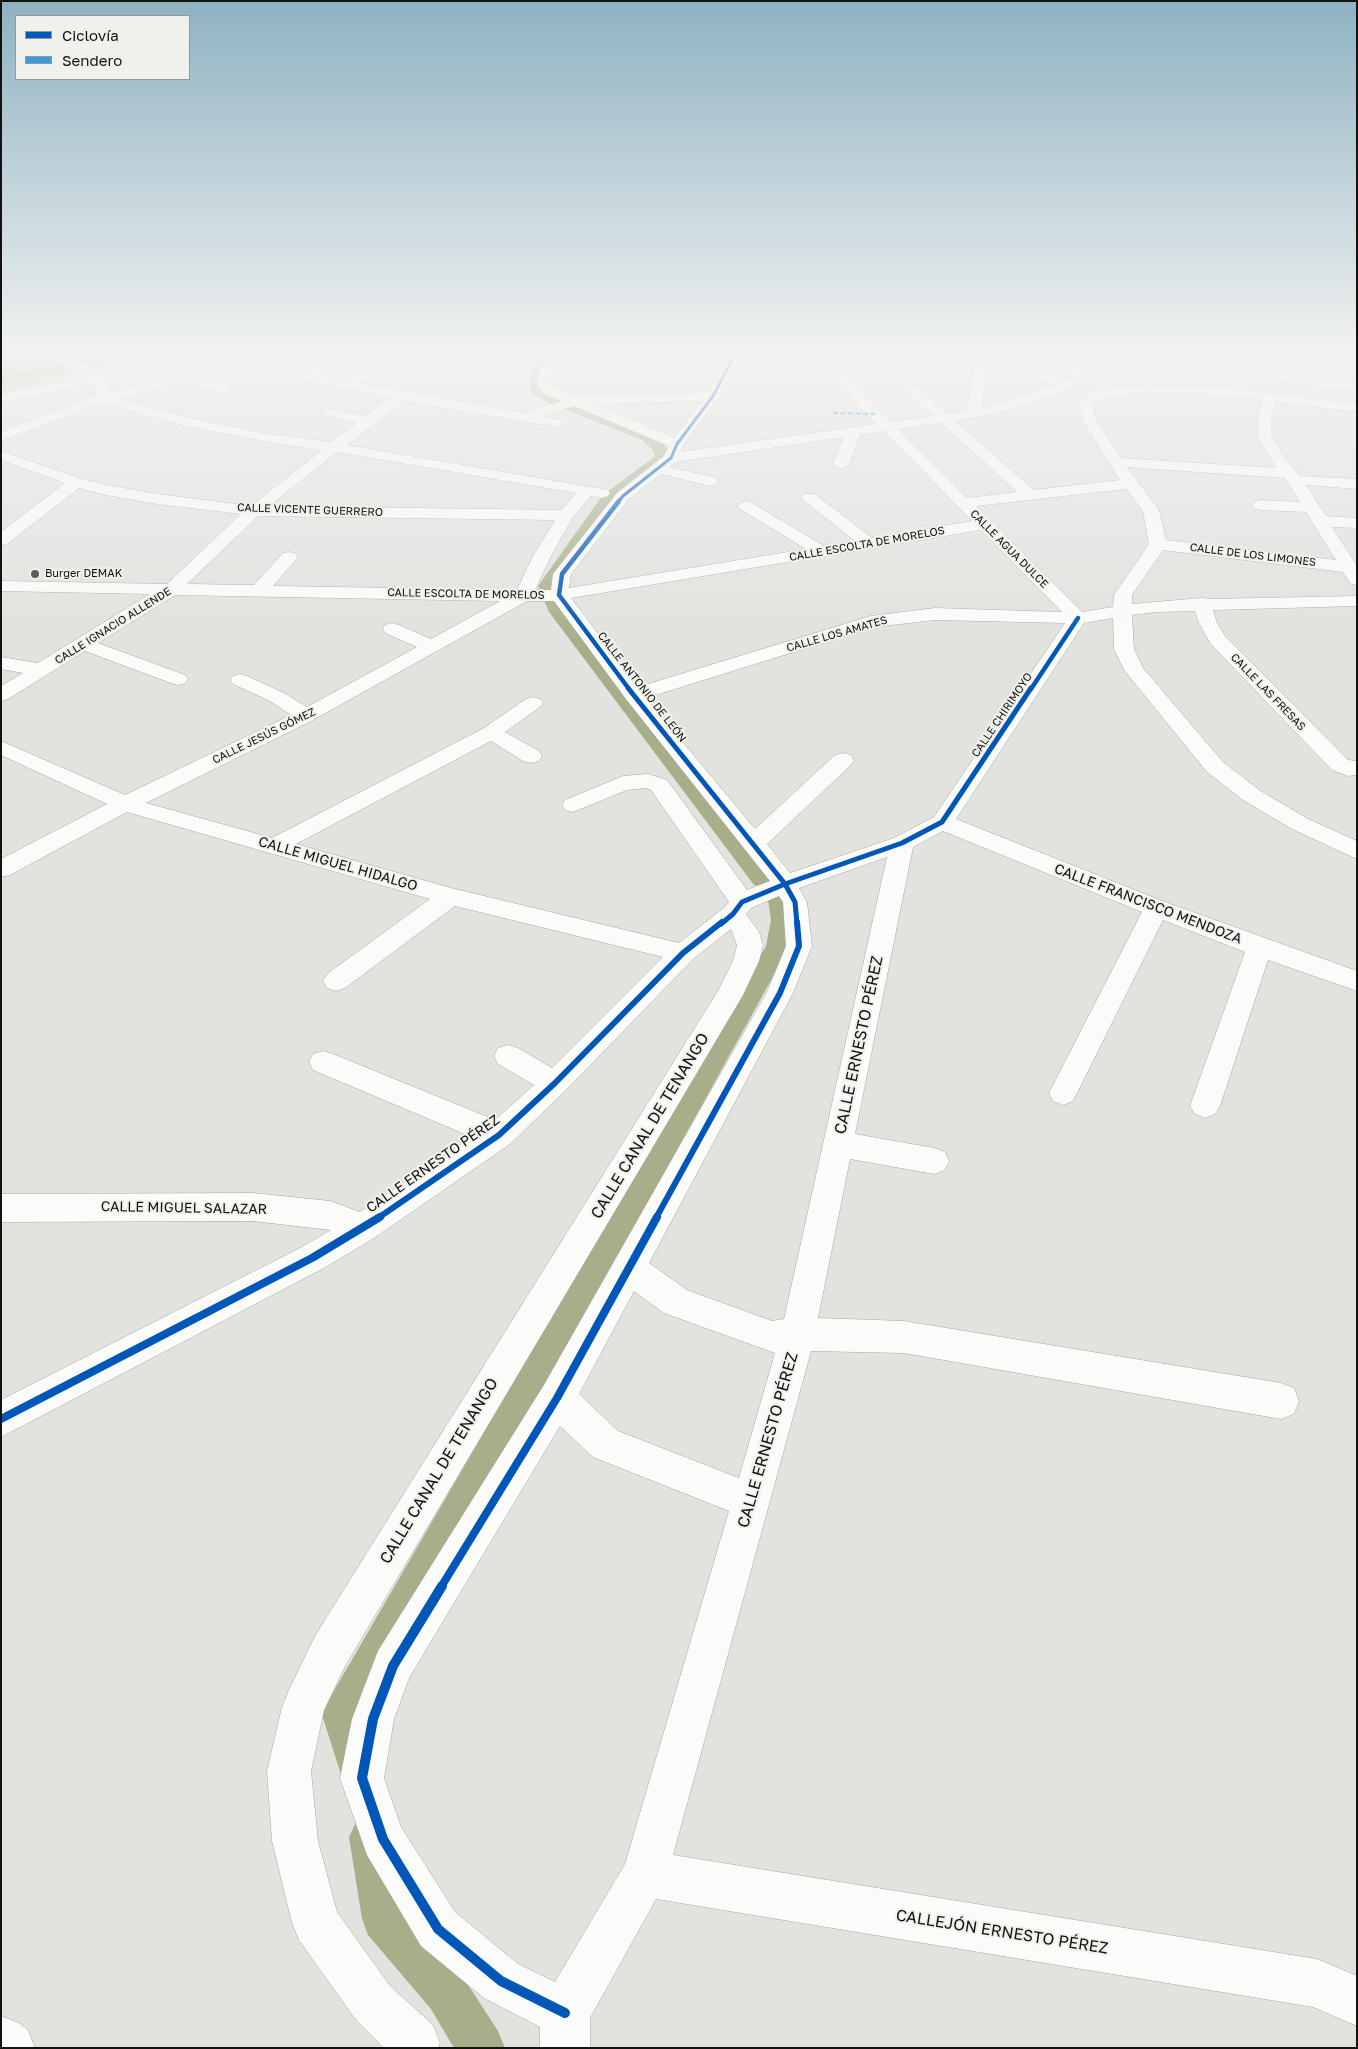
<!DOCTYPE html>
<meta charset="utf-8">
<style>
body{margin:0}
#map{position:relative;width:1358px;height:2049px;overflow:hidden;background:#e2e3df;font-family:"Golos Text",sans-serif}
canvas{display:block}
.frame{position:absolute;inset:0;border:2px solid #121210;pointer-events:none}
.legend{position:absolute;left:15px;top:15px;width:175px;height:65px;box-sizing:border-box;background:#f0f1ec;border:1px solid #979894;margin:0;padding:6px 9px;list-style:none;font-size:15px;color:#121210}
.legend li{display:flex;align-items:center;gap:10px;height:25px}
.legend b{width:25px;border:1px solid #979894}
</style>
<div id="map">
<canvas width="1358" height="2049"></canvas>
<div class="frame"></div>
<ul class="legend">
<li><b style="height:6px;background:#0057b8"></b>Ciclovía</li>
<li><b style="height:6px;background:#3a9ade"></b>Sendero</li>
</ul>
</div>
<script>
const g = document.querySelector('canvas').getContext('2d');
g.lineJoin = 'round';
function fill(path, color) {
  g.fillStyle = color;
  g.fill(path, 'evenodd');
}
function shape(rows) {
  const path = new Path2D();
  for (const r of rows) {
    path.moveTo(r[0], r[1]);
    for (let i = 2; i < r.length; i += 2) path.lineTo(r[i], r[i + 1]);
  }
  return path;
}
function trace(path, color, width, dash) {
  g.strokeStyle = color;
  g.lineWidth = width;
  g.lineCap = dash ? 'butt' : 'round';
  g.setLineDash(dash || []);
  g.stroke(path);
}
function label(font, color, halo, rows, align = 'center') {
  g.font = font + ' "Golos Text",sans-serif';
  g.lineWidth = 4;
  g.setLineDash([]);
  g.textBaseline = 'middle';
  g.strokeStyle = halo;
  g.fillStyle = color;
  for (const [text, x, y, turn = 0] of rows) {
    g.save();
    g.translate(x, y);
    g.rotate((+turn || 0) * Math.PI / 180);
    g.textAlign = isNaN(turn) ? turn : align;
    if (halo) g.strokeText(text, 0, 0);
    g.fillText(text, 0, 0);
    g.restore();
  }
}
fill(shape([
 [1,352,163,352,1,392]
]), '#c7ccb5');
fill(shape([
 [39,352,119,352,50,374,24,377,1,386,1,378,44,366,42,363,1,371,1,362]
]), '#a7af8a');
fill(shape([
 [543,352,555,352,544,369,541,384,543,388,561,398,652,434,665,445,669,454,666,462,612,502,556,586,566,611,770,873,774,879,770,885,762,887,754,885,549,612,538,586,602,496,654,457,655,454,653,450,642,440,551,404,532,393,529,384,532,369,543,352],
 [780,892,788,894,792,900,795,920,790,946,363,1717,380,1769,374,1784,359,1790,344,1784,322,1715,328,1701,766,946,771,920,768,900,772,894,780,892],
 [371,1815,386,1822,393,1837,405,1909,463,1977,498,2031,505,2048,454,2048,431,2009,368,1935,362,1919,349,1837,356,1822,371,1815]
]), '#a7af8a');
const street = shape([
 [152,352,171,352,170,355,100,382,1,403,1,395,91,376,152,352],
 [187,352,213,352,306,372,337,352,353,352,319,375,344,380,378,362,385,366,383,369,358,383,524,413,562,401,543,393,537,386,538,373,550,352,563,352,552,373,551,385,576,397,708,392,729,352,742,352,720,396,684,444,681,452,876,424,807,352,821,352,891,422,933,416,906,392,904,389,911,385,916,386,947,414,967,411,975,360,958,355,957,352,988,352,988,355,1043,372,1071,368,1192,364,1241,367,1357,384,1357,392,1241,375,1192,372,1071,376,1059,377,1073,382,1075,385,1073,388,1002,412,955,421,1034,490,1120,480,1083,421,1078,404,1092,391,1142,385,1223,387,1357,404,1357,412,1276,402,1271,423,1272,437,1285,459,1300,476,1357,479,1357,489,1306,485,1326,516,1357,518,1357,528,1332,527,1357,566,1357,585,1351,584,1343,572,1163,550,1132,595,1132,604,1202,598,1209,599,1357,596,1357,606,1213,610,1217,623,1225,636,1348,760,1357,761,1357,775,1348,776,1332,770,1210,643,1199,623,1195,611,1156,612,1132,615,1134,649,1143,668,1223,762,1259,790,1308,819,1357,841,1357,859,1292,829,1243,800,1207,772,1124,670,1114,649,1113,618,1084,623,956,819,1165,902,1357,971,1357,991,1268,960,1220,1106,1215,1114,1205,1118,1195,1114,1190,1106,1245,952,1163,920,1073,1101,1063,1105,1053,1101,1049,1093,1142,912,943,831,913,847,855,1134,934,1148,945,1152,949,1161,945,1170,934,1174,850,1159,818,1318,904,1321,1281,1383,1294,1388,1299,1401,1294,1414,1281,1419,904,1353,811,1351,673,1855,1317,1959,1357,1976,1357,2026,1313,2007,656,1899,590,2018,590,2048,540,2048,540,2027,484,1998,421,1946,367,1855,340,1778,352,1719,378,1651,544,1385,767,992,786,946,783,902,779,896,751,908,746,914,759,932,763,945,759,961,743,995,345,1666,324,1710,311,1771,318,1841,337,1912,390,1986,433,2025,440,2043,438,2048,384,2048,356,2020,299,1940,292,1923,272,1841,267,1771,282,1707,288,1692,315,1636,718,991,733,961,737,945,731,929,692,960,565,1091,510,1144,374,1238,324,1268,1,1437,1,1400,300,1248,331,1230,253,1221,1,1222,1,1194,253,1193,330,1201,360,1212,472,1137,313,1070,309,1062,313,1054,323,1051,333,1054,495,1120,534,1085,498,1064,494,1056,498,1048,508,1045,518,1048,552,1068,663,957,455,906,345,988,336,991,327,988,323,981,327,974,430,899,127,812,10,875,1,877,1,859,107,804,1,755,1,741,125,795,291,715,270,701,233,684,230,680,233,676,240,674,247,676,284,693,307,707,417,647,385,633,383,629,385,625,392,623,399,625,431,639,500,601,175,595,98,643,185,675,188,679,185,683,178,685,171,683,85,651,8,699,1,701,1,686,23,673,1,669,1,657,38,663,150,594,1,591,1,581,167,584,241,514,157,504,106,495,79,488,7,544,1,545,1,532,65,483,1,460,1,451,82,479,107,485,157,494,251,506,322,450,263,441,187,426,105,404,98,397,100,394,126,389,181,374,230,386,232,389,225,393,181,382,118,399,193,419,263,433,331,442,357,423,325,416,323,413,325,410,330,409,366,416,390,398,193,356,187,352],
 [987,363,1038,379,1055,385,982,408,987,363],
 [1142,393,1223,395,1262,400,1257,423,1258,437,1276,468,1121,458,1097,421,1092,405,1101,398,1142,393],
 [404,401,556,427,561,426,563,423,561,420,542,416,574,406,669,446,664,456,617,493,553,574,551,590,535,590,551,556,573,517,591,496,602,498,608,496,610,493,608,490,347,445,404,401],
 [702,401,674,438,595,404,702,401],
 [941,423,1017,492,967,498,898,429,941,423],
 [884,431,972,521,872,538,815,494,803,494,801,497,803,500,855,541,824,546,752,503,746,501,740,503,738,506,740,509,806,549,569,588,571,574,629,499,661,474,710,486,716,484,718,481,716,478,670,467,676,462,844,437,833,464,836,467,841,469,846,467,849,464,860,435,884,431],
 [337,452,576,493,562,510,269,506,337,452],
 [1127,467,1285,478,1300,502,1260,500,1254,502,1252,505,1254,508,1260,510,1306,512,1336,560,1166,540,1159,510,1127,467],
 [1126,489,1143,511,1149,544,1114,595,1113,607,1082,612,976,506,1126,489],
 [258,516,555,520,533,556,517,590,273,586,298,557,295,553,289,552,283,553,254,585,187,584,258,516],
 [981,530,1062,612,935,608,871,616,638,687,571,598,981,530],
 [527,601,554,601,626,699,770,881,747,890,667,780,648,774,623,776,565,800,562,805,565,810,573,812,627,790,646,788,651,790,729,902,724,908,679,943,451,888,296,844,491,741,523,761,531,763,539,761,542,756,539,751,505,732,540,707,543,703,540,699,533,697,526,699,484,728,272,838,146,803,313,720,527,601],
 [935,620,1065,623,934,817,894,838,790,873,767,844,851,765,854,760,851,755,843,753,835,755,755,829,646,698,874,627,935,620],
 [887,857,784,1319,772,1321,687,1290,649,1263,793,993,812,946,807,902,799,888,887,857],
 [634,1291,664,1313,775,1353,739,1478,618,1431,579,1394,634,1291],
 [560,1426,593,1457,729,1511,625,1864,555,1982,518,1964,455,1912,401,1827,384,1778,394,1719,409,1678,560,1426],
 [443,352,466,352,502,362,513,361,519,352,532,352,523,367,513,370,497,369,444,355,443,352],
 [921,352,945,352,944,355,897,366,890,362,892,359,921,352],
 [1344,352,1357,352,1357,358,1345,355,1344,352],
 [1,2016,19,2023,28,2030,35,2048,1,2048,1,2016]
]);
const secondary = shape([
 [39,352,57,352,90,367,106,381,112,397,110,400,1,441,1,432,98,395,95,386,80,373,39,352]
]);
trace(street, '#a6a6a4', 1);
trace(secondary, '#a6a6a4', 1);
fill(street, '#fbfbfa');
fill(secondary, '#fbfbfa');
trace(shape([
 [833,413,876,414]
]), '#3a9ade', 2.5, [5, 2.5]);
trace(shape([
 [618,502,623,496,671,458,677,444,713,396,736,352]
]), '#0057b8', 3);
trace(shape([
 [619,501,562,574,559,595,629,689],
 [1031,689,1078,618]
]), '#0057b8', 4.5);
trace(shape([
 [628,688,785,884,795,902,797,924],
 [721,924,733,914,742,902,785,884,902,843,942,822,1031,688]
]), '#0057b8', 5);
trace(shape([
 [378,1218,499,1135,555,1083,683,953,722,922],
 [656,1218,780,993,799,946,797,922]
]), '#0057b8', 6);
trace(shape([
 [1,1419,312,1258,380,1217],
 [441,1587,557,1398,657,1217]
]), '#0057b8', 8);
trace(shape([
 [442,1586,393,1666,373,1719,362,1778,383,1839,438,1929,501,1981,565,2013]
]), '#0057b8', 10);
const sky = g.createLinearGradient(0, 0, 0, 639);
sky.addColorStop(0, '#8eb2c2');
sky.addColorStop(0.55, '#f2f2f1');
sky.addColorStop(1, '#f2f2f100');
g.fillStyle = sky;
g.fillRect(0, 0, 1358, 639);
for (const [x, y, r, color] of [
 [35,574,5,"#5b5b58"]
]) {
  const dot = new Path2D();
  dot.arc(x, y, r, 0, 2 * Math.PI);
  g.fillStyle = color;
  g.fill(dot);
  trace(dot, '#f0f1ec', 2);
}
label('11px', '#121210', '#f0f1ec', [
 ["CALLE VICENTE GUERRERO",310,510,2],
 ["CALLE ESCOLTA DE MORELOS",867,544,-10],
 ["CALLE AGUA DULCE",1009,549,45],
 ["CALLE DE LOS LIMONES",1253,555,7],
 ["CALLE ESCOLTA DE MORELOS",466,594,1],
 ["CALLE IGNACIO ALLENDE",113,626,-32],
 ["CALLE LOS AMATES",837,634,-16],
 ["CALLE ANTONIO DE LEÓN",642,687,52],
 ["CALLE LAS FRESAS",1268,692,46],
 ["CALLE CHIRIMOYO",1002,715,-56],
 ["CALLE JESÚS GÓMEZ",264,736,-26]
]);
label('11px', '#121210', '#f0f1ec', [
 ["Burger DEMAK",45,574]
], 'left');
label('14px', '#121210', '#f0f1ec', [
 ["CALLE MIGUEL HIDALGO",338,864,16],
 ["CALLE FRANCISCO MENDOZA",1148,904,21],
 ["CALLE ERNESTO PÉREZ",433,1164,-35],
 ["CALLE MIGUEL SALAZAR",184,1208,1]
]);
label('16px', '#121210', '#f0f1ec', [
 ["CALLE ERNESTO PÉREZ",859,1045,-78],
 ["CALLE CANAL DE TENANGO",650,1126,-59],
 ["CALLE ERNESTO PÉREZ",768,1440,-74],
 ["CALLE CANAL DE TENANGO",439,1471,-59],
 ["CALLEJÓN ERNESTO PÉREZ",1002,1932,9]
]);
</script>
